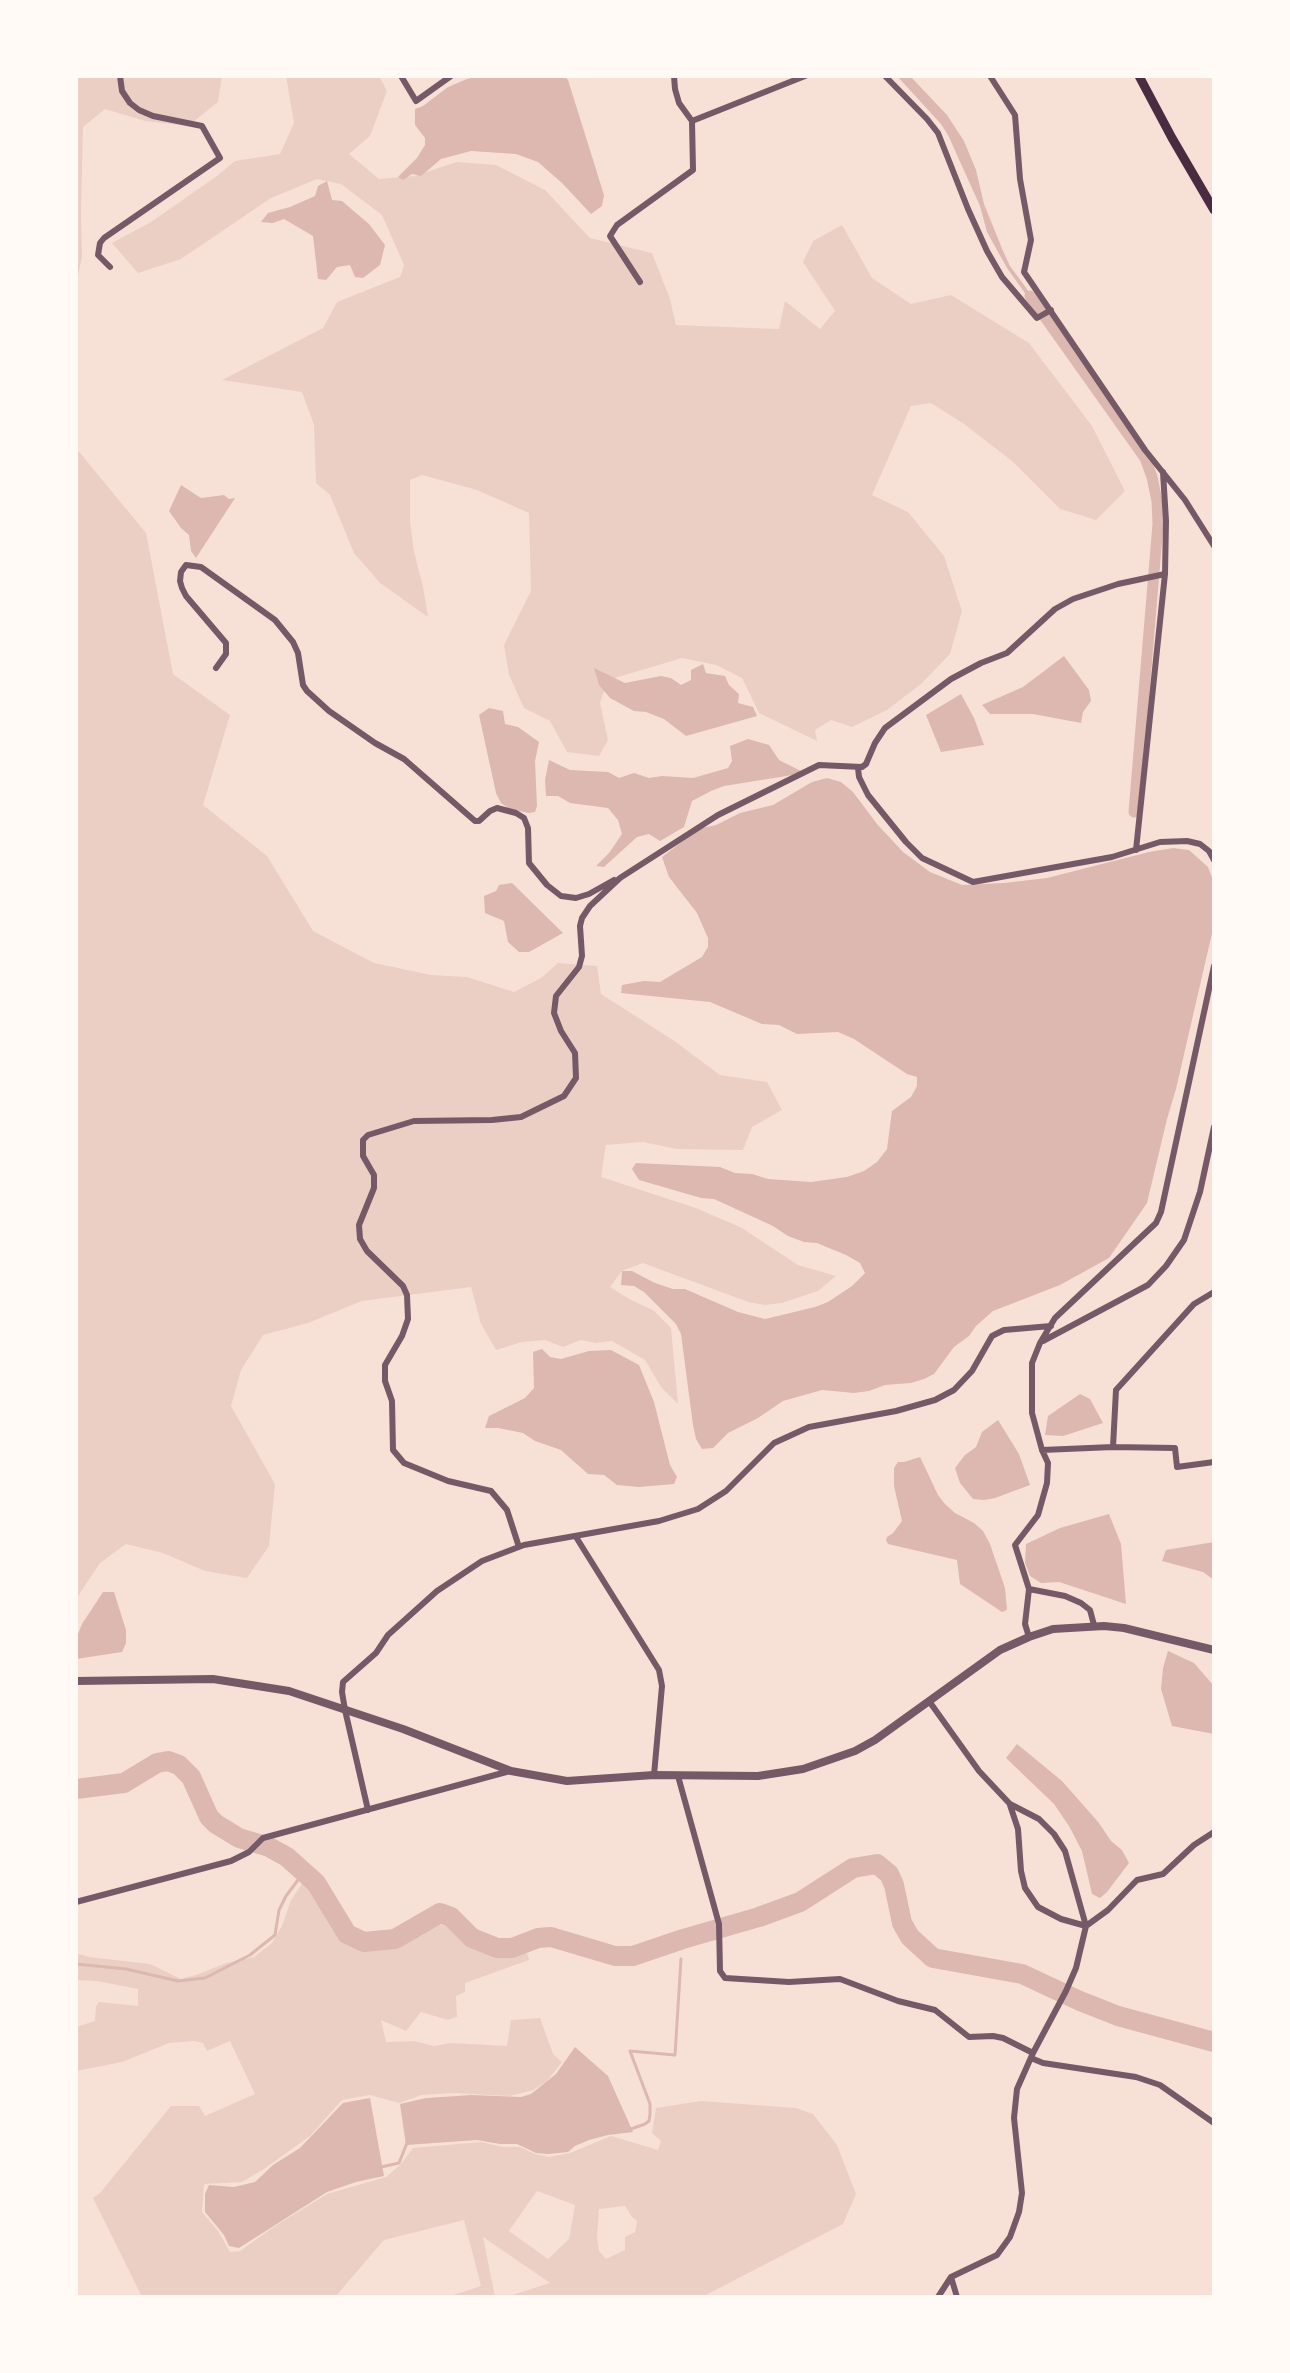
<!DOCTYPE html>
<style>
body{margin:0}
#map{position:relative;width:1290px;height:2373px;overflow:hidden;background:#f7e1d7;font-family:Lora,serif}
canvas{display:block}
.frame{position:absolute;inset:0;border:78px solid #fffaf5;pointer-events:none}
</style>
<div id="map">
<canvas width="1290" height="2373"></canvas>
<div class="frame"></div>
</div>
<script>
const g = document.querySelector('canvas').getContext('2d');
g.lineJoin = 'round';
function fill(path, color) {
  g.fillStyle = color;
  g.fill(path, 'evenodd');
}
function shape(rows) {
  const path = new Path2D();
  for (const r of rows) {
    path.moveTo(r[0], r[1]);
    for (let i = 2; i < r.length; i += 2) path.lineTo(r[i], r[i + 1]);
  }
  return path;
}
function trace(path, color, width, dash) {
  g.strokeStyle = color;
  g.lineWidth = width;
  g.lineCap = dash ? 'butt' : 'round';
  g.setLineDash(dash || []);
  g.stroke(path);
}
fill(shape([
 [76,76,222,76,218,102,188,126,145,121,105,109,83,127,81,213,82,257,76,286],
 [286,76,379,76,387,91,370,136,349,154,379,179,415,176,456,162,496,165,545,190,590,238,652,253,670,299,676,325,779,329,785,301,820,329,835,311,803,262,813,241,842,225,872,278,911,304,951,295,1029,343,1092,426,1125,491,1096,520,1060,509,1012,461,964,424,931,403,911,406,872,495,908,512,944,556,962,611,950,654,921,684,887,710,852,727,831,720,815,730,817,741,759,713,742,678,716,665,682,658,608,680,600,703,608,740,599,756,567,752,550,721,524,708,509,675,504,645,531,591,529,513,477,490,422,475,410,480,410,522,414,552,423,587,428,617,380,583,354,553,330,495,316,483,314,425,302,392,222,380,323,328,337,302,400,277,404,265,382,215,341,184,317,179,271,198,181,259,138,273,112,243,151,222,217,176,235,161,280,154,294,123],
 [76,448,146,533,173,674,230,715,203,805,267,856,313,931,374,963,431,975,467,977,514,992,541,978,558,963,597,966,601,994,673,1040,720,1075,767,1082,782,1110,752,1127,743,1150,677,1149,643,1142,606,1145,601,1177,696,1208,742,1228,798,1265,836,1276,818,1291,782,1303,765,1305,748,1302,643,1263,622,1271,610,1287,631,1300,653,1310,671,1328,678,1404,661,1387,645,1360,612,1341,596,1343,581,1340,563,1347,545,1340,522,1342,496,1350,481,1324,471,1287,362,1301,308,1323,263,1335,241,1370,231,1406,275,1484,269,1546,247,1578,205,1571,163,1553,126,1544,100,1563,76,1599],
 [306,1878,342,1934,353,1943,367,1946,398,1943,432,1924,448,1926,478,1944,502,1952,527,1953,529,1960,465,1983,465,1992,456,1996,457,2017,448,2020,421,2012,406,2031,381,2020,386,2042,414,2041,434,2046,451,2043,507,2046,511,2020,540,2018,553,2054,562,2062,547,2081,533,2090,510,2096,453,2093,422,2095,399,2103,370,2095,342,2100,310,2136,264,2169,242,2182,204,2184,202,2212,218,2231,230,2252,240,2251,275,2226,327,2194,386,2177,401,2164,413,2148,481,2142,503,2147,520,2147,535,2154,549,2157,570,2153,611,2136,658,2150,661,2141,652,2133,656,2108,701,2101,796,2108,813,2114,837,2145,856,2194,843,2224,702,2297,506,2297,550,2283,483,2237,495,2297,447,2297,481,2286,464,2220,384,2240,335,2297,142,2297,93,2198,100,2193,171,2106,199,2106,205,2116,255,2094,230,2041,207,2051,203,2043,194,2041,169,2043,122,2062,76,2071,76,2027,95,2021,96,2006,99,2002,138,2006,138,1989,97,1981,76,1980,76,1953,89,1957,150,1964,181,1979,199,1974,226,1963,254,1957,272,1943,282,1926,291,1900],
 [537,2191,575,2205,569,2239,548,2259,509,2231],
 [625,2206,632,2217,637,2221,635,2232,625,2237,625,2250,606,2259,599,2251,597,2238,599,2209]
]), '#ebcfc5');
fill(shape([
 [480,76,487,78,491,76,564,76,568,80,604,195,602,206,591,214,562,183,538,162,516,154,471,151,441,159,421,176,412,174,403,180,398,177,417,158,425,145,425,138,415,125,415,109,423,106,448,87,467,79],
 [897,76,910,76,947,115,964,141,976,170,984,204,1003,251,1010,266,1040,307,1037,310,1007,268,987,232,980,206,948,135,941,124],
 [327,181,332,200,342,201,369,224,385,245,380,265,363,278,355,277,350,265,337,267,326,280,318,279,313,236,284,219,273,223,261,222,268,213,290,207,315,196,318,186],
 [181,485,201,498,224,495,229,499,235,498,196,558,191,551,189,535,181,528,169,511],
 [1064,656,1089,690,1091,701,1083,712,1081,723,1033,714,990,714,982,705,1023,687],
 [703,664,706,673,725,676,729,685,739,694,738,703,753,707,757,716,686,736,664,719,646,712,634,711,610,698,599,685,594,668,625,683,661,676,671,678,681,685,691,680,691,670],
 [961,694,974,718,984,745,941,752,926,715],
 [489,708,503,711,505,724,518,727,539,742,535,761,537,806,535,812,529,813,510,809,501,803,496,793,479,715],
 [748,739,769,745,779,760,805,773,724,786,711,791,692,801,684,827,660,841,649,834,637,837,604,867,596,866,609,853,622,834,618,820,608,808,570,803,558,796,546,796,545,780,549,760,570,770,608,772,619,778,634,773,649,778,662,776,693,778,728,768,732,761,730,746],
 [827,778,841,782,853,792,877,824,903,852,930,872,962,885,1004,883,1047,878,1149,852,1173,848,1189,850,1208,867,1214,883,1213,929,1176,1089,1167,1119,1147,1203,1109,1258,1060,1285,993,1311,976,1326,969,1336,954,1347,934,1374,924,1379,911,1383,885,1385,869,1391,854,1393,822,1390,783,1401,758,1418,728,1433,713,1448,702,1449,696,1439,693,1425,681,1334,676,1324,644,1292,634,1286,621,1285,622,1271,632,1271,655,1283,673,1289,685,1289,738,1312,765,1319,815,1307,828,1302,852,1286,865,1273,860,1263,846,1255,817,1243,804,1242,788,1236,773,1226,714,1199,701,1198,639,1180,632,1169,636,1163,720,1167,735,1173,752,1174,768,1179,811,1182,847,1177,864,1171,877,1162,887,1149,892,1111,911,1097,917,1086,917,1077,907,1074,854,1039,838,1032,797,1034,779,1025,762,1024,710,1002,621,993,622,985,644,981,660,982,702,957,708,947,708,938,697,913,669,877,662,857,698,829,716,825,740,813,773,805,812,782],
 [512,883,563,933,529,952,519,952,508,942,504,921,485,913,484,896,496,891,499,885],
 [542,1349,550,1357,561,1359,589,1351,611,1350,639,1365,654,1402,670,1465,677,1477,674,1484,639,1487,617,1485,604,1475,588,1474,561,1450,535,1441,523,1433,498,1428,485,1428,489,1416,525,1398,534,1388,533,1352],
 [1080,1394,1090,1399,1103,1423,1063,1436,1045,1435,1048,1416],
 [998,1420,1019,1454,1030,1485,995,1498,984,1500,973,1499,960,1483,955,1468,965,1455,976,1447,982,1432],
 [920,1457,938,1495,945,1504,955,1513,974,1523,983,1531,990,1544,1005,1588,1007,1610,1002,1612,960,1584,957,1560,888,1544,886,1540,887,1537,893,1533,902,1521,894,1486,894,1468,898,1462,904,1462],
 [1109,1514,1121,1544,1126,1604,1059,1582,1041,1583,1030,1576,1025,1563,1026,1544,1060,1528],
 [1214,1542,1214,1580,1203,1572,1162,1561,1166,1550],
 [103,1592,114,1592,126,1630,126,1643,122,1652,76,1659,76,1639,82,1624],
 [1168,1651,1194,1663,1214,1686,1214,1734,1172,1726,1161,1689,1163,1668],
 [1017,1744,1062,1781,1099,1823,1111,1841,1122,1850,1129,1863,1107,1892,1100,1898,1092,1894,1082,1851,1069,1826,1054,1804,1006,1758],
 [575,2047,608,2076,633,2132,608,2135,589,2140,575,2146,568,2152,548,2154,536,2153,517,2144,500,2144,477,2140,406,2145,400,2104,426,2098,472,2095,521,2097,531,2094,556,2074],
 [370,2098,384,2176,356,2182,327,2192,239,2248,229,2246,224,2235,205,2212,205,2194,209,2185,234,2187,255,2182,273,2165,300,2148,343,2103]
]), '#dcb8b0');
trace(shape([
 [682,1944,683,1939],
 [76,1964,126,1969,178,1981,205,1978,250,1955,275,1935,279,1910,286,1896,304,1872],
 [631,2129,645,2124,649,2121,650,2114,650,2104,630,2051,675,2055,681,1959],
 [381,2167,399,2163,407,2143]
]), '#dcb8b0', 3);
trace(shape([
 [1030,296,1145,458,1152,477,1157,501,1158,524,1134,812]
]), '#dcb8b0', 11);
trace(shape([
 [76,1789,124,1783,157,1763,168,1761,179,1765,191,1777,209,1817,216,1824,239,1838,269,1847,287,1857,316,1883,347,1934,364,1942,395,1939,440,1913,451,1917,472,1938,497,1948,512,1948,538,1938,551,1937,615,1956,633,1956,683,1939,759,1917,800,1902,853,1868,877,1864,889,1874,894,1885,902,1923,910,1937,933,1958,1022,1974,1080,2001,1118,2016,1214,2042]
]), '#dcb8b0', 20);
trace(shape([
 [401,76,416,101,451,76],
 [885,76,927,119,938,133,968,209,987,251,1002,277,1037,318,1051,310],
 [990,76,1015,115,1020,179,1031,240,1024,272,1145,450,1185,500,1214,546],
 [692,121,805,76],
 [110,267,98,255,100,243,104,238,220,158,202,126,153,116,139,110,130,103,122,91,120,76],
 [640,282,610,236,617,225,693,170,692,121,679,103,675,89,674,76],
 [216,668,226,654,226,643,186,596,182,588,180,581,181,572,186,565,201,567,275,620,293,642,298,653,303,685,307,691,329,711,375,743,404,759,475,821,479,821,490,811,497,808,516,813,524,818,528,828,529,863,547,885,561,896,576,898,589,894,614,880],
 [858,768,859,777,868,795,906,842,922,858,973,882,1112,857,1160,842,1187,841,1200,844,1209,851,1214,860],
 [1136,850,1165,574,1166,521,1163,472],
 [1043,1341,1148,1285,1166,1266,1184,1240,1200,1192,1214,1127],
 [1113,1447,1116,1390,1194,1304,1214,1292],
 [1042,1450,1113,1447,1175,1448,1177,1467,1214,1462],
 [576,1537,659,1670,662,1686,654,1775],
 [519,1547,507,1510,491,1491,448,1481,404,1463,393,1450,392,1401,385,1381,385,1365,402,1336,408,1319,407,1295,403,1286,367,1251,360,1239,359,1225,374,1188,374,1175,363,1156,363,1140,368,1135,414,1121,492,1120,521,1117,564,1096,576,1078,575,1053,561,1031,554,1013,556,996,579,967,582,956,580,926,582,918,590,906,620,878,718,815,819,765,862,767,866,764,875,743,885,728,951,679,981,663,1007,653,1055,609,1073,599,1118,584,1165,574],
 [1094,1625,1090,1610,1081,1603,1065,1596,1029,1589,1015,1545,1038,1515,1047,1483,1048,1463,1042,1450,1032,1413,1032,1363,1040,1343,1055,1318,1156,1223,1161,1212,1214,966],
 [1029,1637,1025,1624,1029,1589],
 [929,1701,979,1771,1010,1804,1039,1819,1054,1834,1065,1851,1086,1926,1076,1968,1066,1991,1033,2053,1017,2089,1014,2118,1022,2193,1019,2212,1010,2237,997,2255,951,2277,957,2297],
 [678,1776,719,1924,720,1971,725,1978,789,1982,840,1979,898,2001,935,2010,969,2037,993,2036,1003,2038,1033,2053],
 [1010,1805,1018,1829,1021,1871,1025,1888,1038,1907,1061,1919,1086,1926],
 [368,1810,345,1710,342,1692,343,1682,376,1653,388,1635,437,1591,482,1561,524,1545,659,1521,698,1509,726,1491,774,1443,809,1427,896,1411,935,1400,954,1390,972,1371,992,1336,1004,1330,1051,1326],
 [76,1902,231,1861,249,1852,263,1838,510,1771],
 [1086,1926,1108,1910,1137,1880,1163,1874,1194,1845,1214,1832],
 [1031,2058,1043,2063,1136,2077,1160,2085,1214,2123],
 [938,2297,951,2277]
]), '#755966', 6);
trace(shape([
 [76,1681,213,1679,289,1691,403,1729,511,1771,567,1781,654,1775,758,1776,803,1769,855,1751,875,1740,1000,1650,1029,1637,1053,1629,1104,1626,1124,1628,1214,1650]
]), '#755966', 8);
trace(shape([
 [1139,76,1172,138,1214,210]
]), '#4a2c40', 9);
</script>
